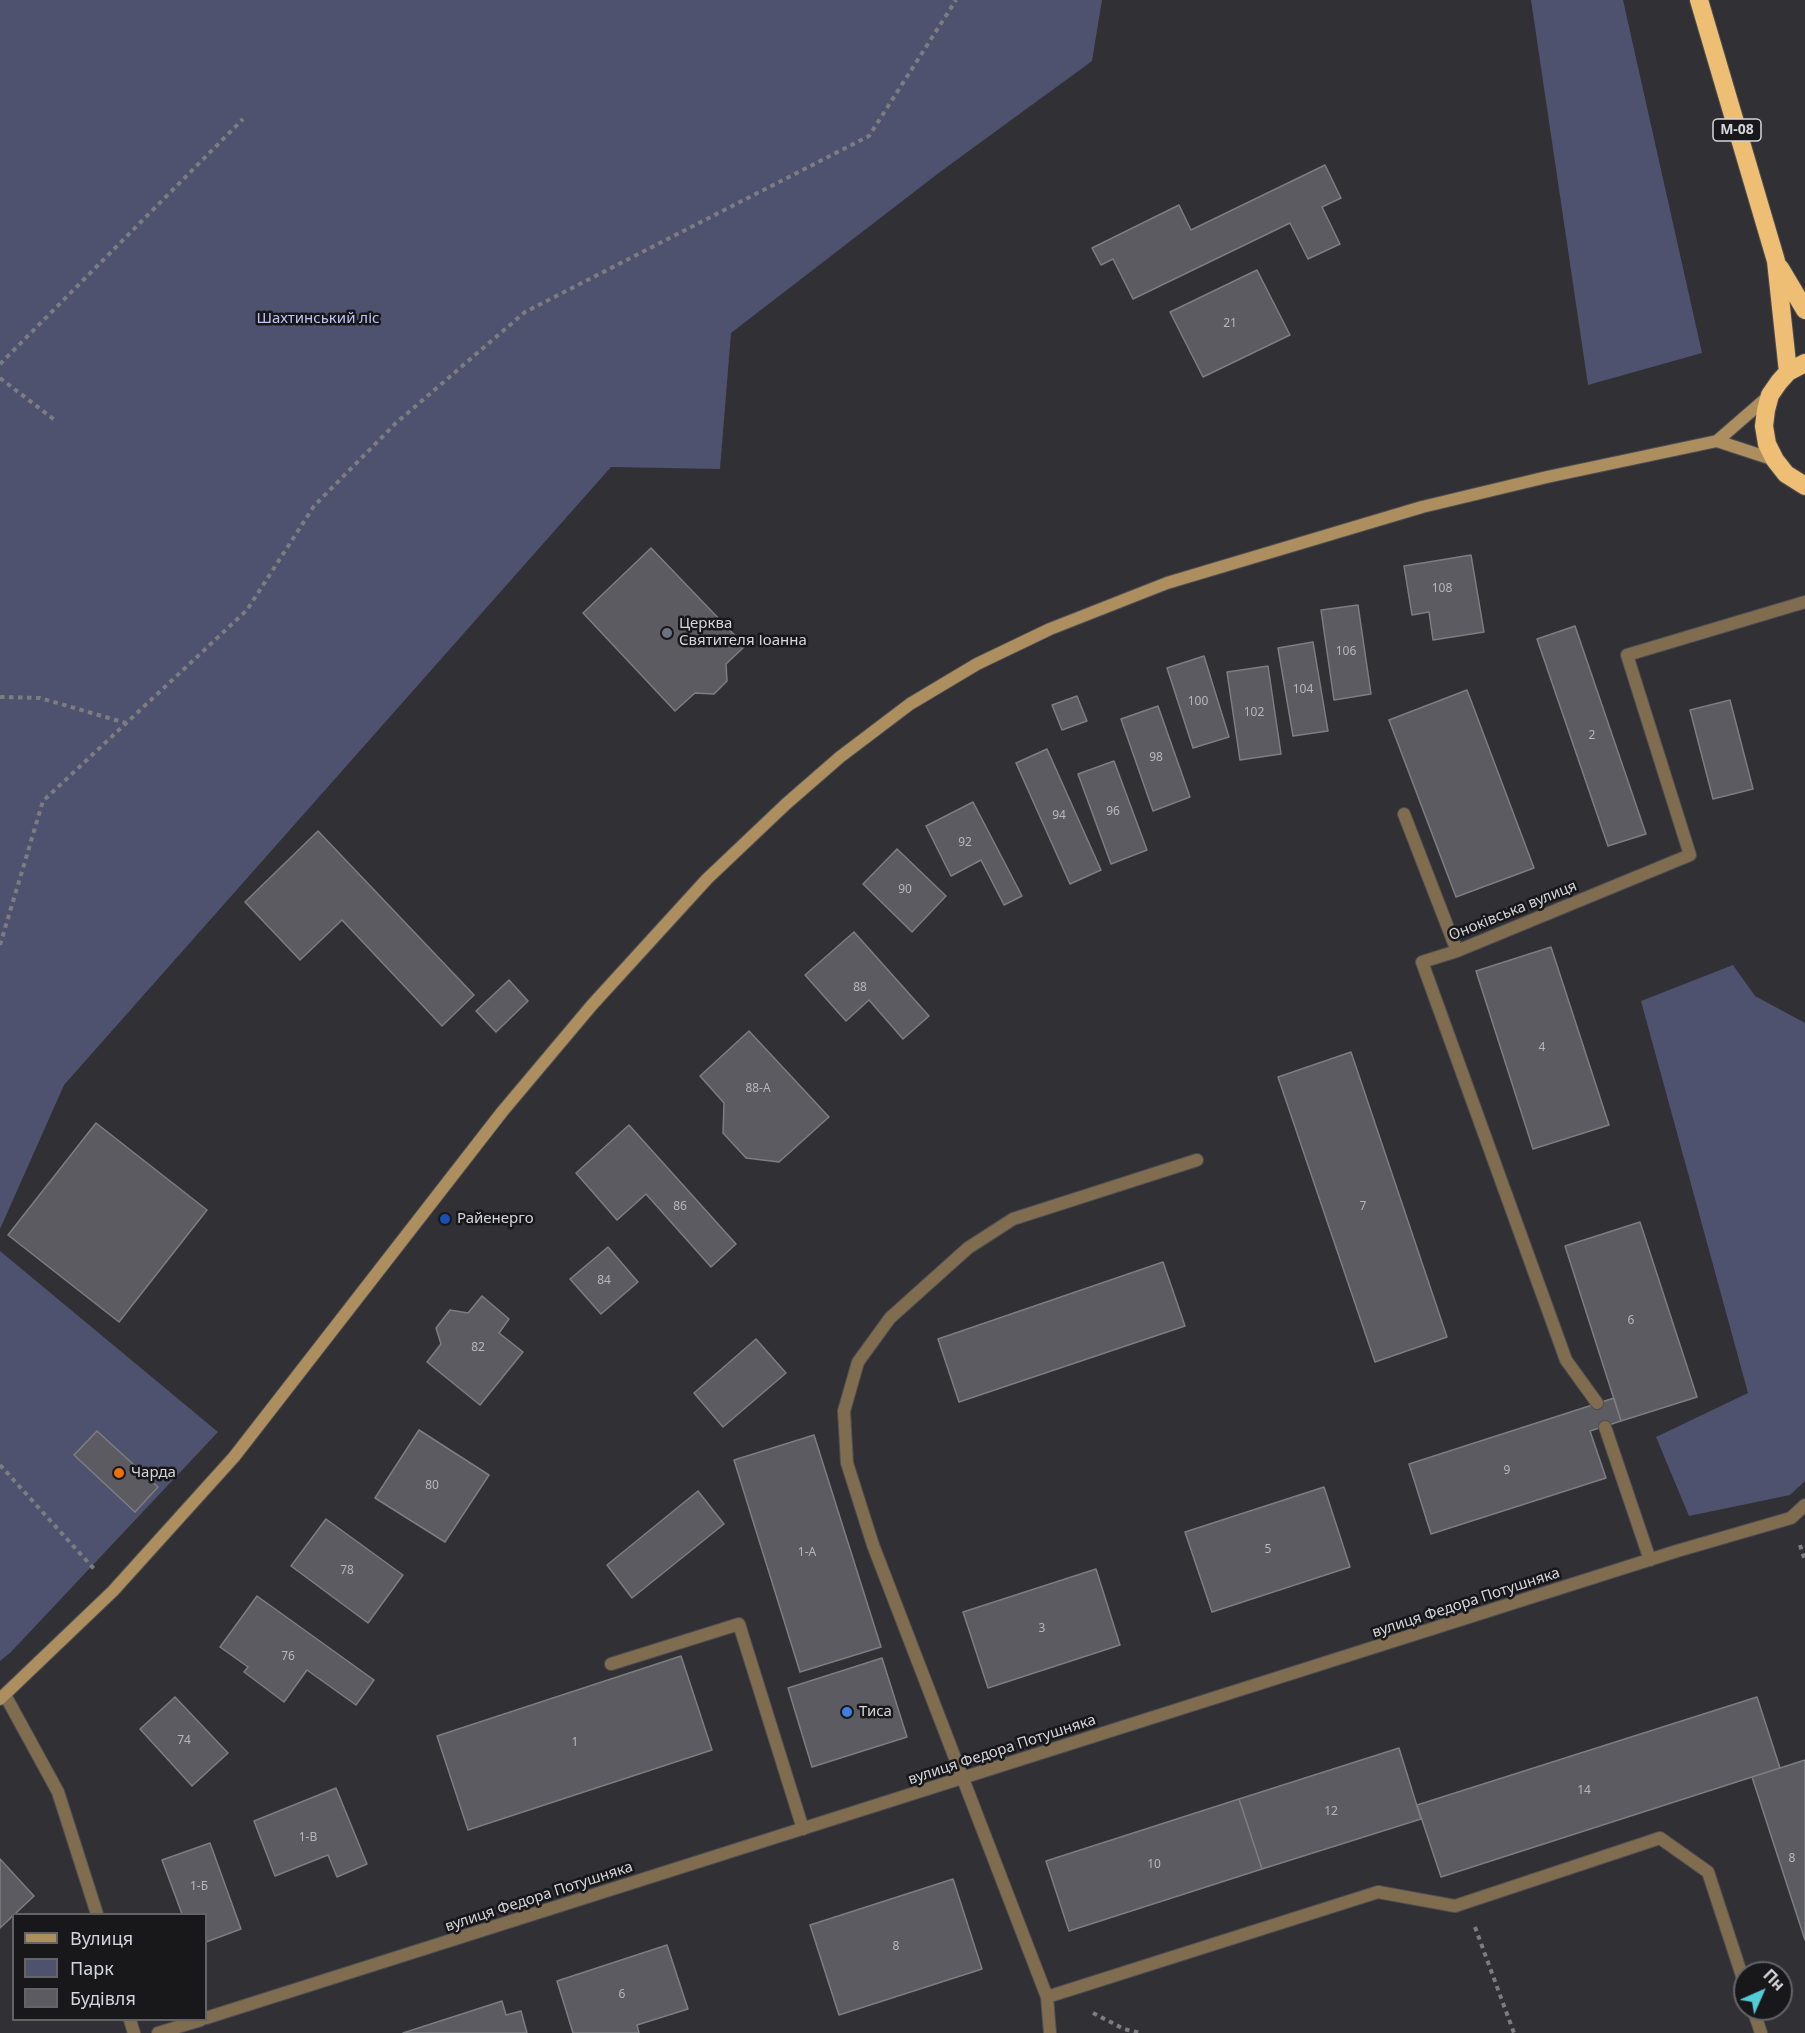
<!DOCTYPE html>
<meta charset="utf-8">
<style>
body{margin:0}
#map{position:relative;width:1805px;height:2033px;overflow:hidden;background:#303035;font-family:"Noto Sans",sans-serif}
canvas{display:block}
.legend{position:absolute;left:12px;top:1913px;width:195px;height:108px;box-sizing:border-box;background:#18181b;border:2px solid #646467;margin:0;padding:8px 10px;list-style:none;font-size:18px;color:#d5d6d9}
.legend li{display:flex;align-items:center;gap:12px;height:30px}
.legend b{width:30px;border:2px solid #646467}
.north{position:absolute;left:1733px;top:1961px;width:60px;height:60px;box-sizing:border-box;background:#18181b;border:2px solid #646467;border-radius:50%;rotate:45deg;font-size:16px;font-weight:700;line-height:24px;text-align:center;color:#d5d6d9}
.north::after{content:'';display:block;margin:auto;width:21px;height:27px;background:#52ccd6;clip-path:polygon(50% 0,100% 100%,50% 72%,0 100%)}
</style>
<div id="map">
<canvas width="1805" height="2033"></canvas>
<ul class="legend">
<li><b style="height:8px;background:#ac8e5f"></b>Вулиця</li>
<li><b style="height:16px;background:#4f526f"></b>Парк</li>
<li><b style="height:16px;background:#5b5b61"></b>Будівля</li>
</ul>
<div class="north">Пн</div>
</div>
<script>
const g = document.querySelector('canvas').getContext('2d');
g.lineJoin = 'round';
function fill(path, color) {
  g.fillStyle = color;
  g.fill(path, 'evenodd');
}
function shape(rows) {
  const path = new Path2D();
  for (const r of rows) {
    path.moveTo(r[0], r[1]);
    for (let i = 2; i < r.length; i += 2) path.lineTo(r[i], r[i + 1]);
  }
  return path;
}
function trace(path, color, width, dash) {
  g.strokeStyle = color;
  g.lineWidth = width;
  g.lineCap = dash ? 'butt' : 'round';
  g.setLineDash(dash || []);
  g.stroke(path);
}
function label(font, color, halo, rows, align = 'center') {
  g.font = font + ' "Noto Sans",sans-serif';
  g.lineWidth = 5;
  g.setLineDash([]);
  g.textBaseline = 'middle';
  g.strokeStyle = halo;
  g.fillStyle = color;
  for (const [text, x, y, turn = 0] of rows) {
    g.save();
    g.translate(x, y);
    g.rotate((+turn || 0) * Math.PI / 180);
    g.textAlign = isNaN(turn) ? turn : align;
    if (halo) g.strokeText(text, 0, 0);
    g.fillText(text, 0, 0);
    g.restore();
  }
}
fill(shape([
 [0,0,1102,0,1092,61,940,172,731,333,720,469,611,467,64,1085,0,1229],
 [1531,0,1623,0,1702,353,1588,385],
 [1733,965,1755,996,1805,1023,1805,1481,1790,1495,1689,1516,1656,1437,1748,1393,1641,1001],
 [0,1251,218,1432,10,1653,0,1661]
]), '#4f526f');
const building = shape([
 [1325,165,1341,198,1322,207,1340,244,1308,259,1290,223,1133,299,1113,259,1101,265,1092,248,1179,205,1191,230,1325,165],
 [1257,270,1290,335,1203,377,1170,312,1257,270],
 [651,548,745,646,726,664,727,681,714,694,695,693,675,711,583,613,651,548],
 [1471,555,1484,632,1433,640,1429,612,1412,615,1404,566,1471,555],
 [1358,605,1371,694,1334,700,1321,610,1358,605],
 [1575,626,1646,834,1608,846,1537,639,1575,626],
 [1313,642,1328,731,1293,736,1278,648,1313,642],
 [1204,656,1229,737,1193,748,1167,668,1204,656],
 [1268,666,1281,754,1240,760,1227,672,1268,666],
 [1467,690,1534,868,1456,897,1389,720,1467,690],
 [1077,696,1087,721,1062,730,1052,705,1077,696],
 [1730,700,1753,789,1713,799,1690,710,1730,700],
 [1158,706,1190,797,1153,811,1121,719,1158,706],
 [1047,749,1101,870,1070,884,1016,763,1047,749],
 [1114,761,1147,850,1111,864,1078,774,1114,761],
 [973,802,1022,896,1004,905,981,860,951,876,926,826,973,802],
 [318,831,474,995,442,1026,342,920,300,960,245,902,318,831],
 [897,849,946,896,912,932,863,884,897,849],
 [854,932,929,1016,903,1039,869,1000,846,1021,805,975,854,932],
 [1551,947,1609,1125,1533,1149,1476,971,1551,947],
 [509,980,528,1001,496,1032,476,1011,509,980],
 [749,1031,829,1117,779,1162,746,1158,723,1133,724,1103,700,1076,749,1031],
 [1351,1052,1447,1337,1375,1362,1278,1077,1351,1052],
 [96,1123,207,1210,119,1322,8,1235,96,1123],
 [629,1125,736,1244,711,1267,646,1194,617,1220,576,1173,629,1125],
 [1640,1222,1697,1397,1621,1421,1565,1246,1640,1222],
 [608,1247,638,1282,601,1314,570,1279,608,1247],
 [1163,1262,1185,1326,959,1402,938,1339,1163,1262],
 [482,1296,509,1319,499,1333,523,1352,480,1405,427,1362,441,1344,436,1328,450,1310,468,1313,482,1296],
 [756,1339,786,1373,723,1427,694,1393,756,1339],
 [1614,1398,1621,1421,1590,1431,1606,1478,1431,1534,1409,1464,1614,1398],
 [419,1430,489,1475,445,1542,375,1498,419,1430],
 [97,1431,158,1487,135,1512,74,1455,97,1431],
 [814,1435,881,1647,800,1672,734,1460,814,1435],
 [1324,1487,1350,1567,1212,1612,1185,1532,1324,1487],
 [698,1491,724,1524,632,1598,607,1565,698,1491],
 [326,1519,403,1575,368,1623,291,1566,326,1519],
 [1096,1569,1120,1645,988,1688,963,1612,1096,1569],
 [257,1596,374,1680,356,1705,307,1670,284,1702,244,1672,248,1667,220,1647,257,1596],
 [681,1656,712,1750,468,1830,437,1736,681,1656],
 [882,1658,907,1737,812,1767,788,1688,882,1658],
 [175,1697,228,1753,192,1786,140,1729,175,1697],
 [1757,1697,1780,1768,1441,1877,1417,1805,1757,1697],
 [1399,1748,1421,1819,1262,1869,1239,1799,1399,1748],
 [1805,1760,1805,1940,1752,1777,1805,1760],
 [336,1788,367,1864,337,1877,328,1855,275,1876,254,1821,336,1788],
 [1239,1799,1262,1869,1069,1931,1046,1861,1239,1799],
 [210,1843,241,1929,206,1942,206,1914,182,1914,162,1860,210,1843],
 [0,1859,34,1896,0,1928,0,1859],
 [953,1879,982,1969,839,2015,810,1925,953,1879],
 [667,1945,688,2009,637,2025,639,2033,573,2033,557,1981,667,1945],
 [502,2001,506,2015,521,2011,527,2033,403,2033,502,2001]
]);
fill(building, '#5b5b61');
trace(building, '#7d7e84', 1.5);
const lane = shape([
 [1404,814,1457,951],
 [1597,1403,1566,1360,1422,962,1457,951,1690,855,1627,655,1805,602],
 [1605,1427,1650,1560],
 [611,1664,739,1624,803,1829],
 [1047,1997,1378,1892,1455,1906,1660,1838,1708,1872,1745,1985],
 [1753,2009,1761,2033],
 [1050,2033,1047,1997,873,1545,847,1463,844,1411,858,1362,890,1318,968,1248,1013,1219,1197,1160]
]);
const street = shape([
 [5,1695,58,1792,97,1914],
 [206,2018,1677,1551,1791,1518,1805,1505],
 [130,2020,134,2033],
 [158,2033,201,2020]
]);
const secondary = shape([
 [1717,441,1775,460],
 [0,1699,113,1591,234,1457,502,1112,592,1005,707,879,786,804,840,757,910,704,977,664,1050,629,1167,583,1422,507,1547,477,1717,441,1770,395]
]);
const highway = shape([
 [1699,0,1776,261,1788,372],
 [1780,268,1805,310],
 [1805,363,1788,372,1779,382,1770,395,1766,410,1764,426,1767,444,1775,460,1786,474,1805,486]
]);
trace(lane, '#4e4e53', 14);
trace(street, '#4e4e53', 14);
trace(secondary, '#4e4e53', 14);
trace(highway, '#4e4e53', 20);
trace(shape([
 [0,364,243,119],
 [0,378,56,421],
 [0,697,40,698,126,723],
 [0,945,43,801,247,610,314,506,396,423,525,312,869,136,956,0],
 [0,1465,95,1570],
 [1800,1545,1805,1561],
 [1475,1927,1514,2033],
 [1093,2013,1124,2029,1140,2033]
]), '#7d7d81', 4, [4.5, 4.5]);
trace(lane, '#806d50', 12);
trace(street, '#806d50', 12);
trace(secondary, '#ac8e5f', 12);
trace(highway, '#eebe74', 18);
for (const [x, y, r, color] of [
 [667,633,6,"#6b7280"],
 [445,1219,6,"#1a4fb4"],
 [119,1473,6,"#e8710a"],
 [847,1712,6,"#3f7fe0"]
]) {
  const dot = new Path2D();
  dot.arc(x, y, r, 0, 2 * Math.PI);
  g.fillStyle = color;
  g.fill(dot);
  trace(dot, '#18181b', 2);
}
label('12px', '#b6b7bb', null, [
 ["21",1230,324],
 ["108",1442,589],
 ["106",1346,652],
 ["104",1303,690],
 ["100",1198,702],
 ["102",1254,713],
 ["2",1592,736],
 ["98",1156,758],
 ["96",1113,812],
 ["94",1059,816],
 ["92",965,843],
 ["90",905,890],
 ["88",860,988],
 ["4",1542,1048],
 ["88-А",758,1089],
 ["86",680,1207],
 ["7",1363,1207],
 ["84",604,1281],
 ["6",1631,1321],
 ["82",478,1348],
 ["9",1507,1471],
 ["80",432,1486],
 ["5",1268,1550],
 ["1-А",807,1553],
 ["78",347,1571],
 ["3",1042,1629],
 ["76",288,1657],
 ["74",184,1741],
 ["1",575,1743],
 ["14",1584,1791],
 ["12",1331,1812],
 ["1-В",308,1838],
 ["8",1792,1859],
 ["10",1154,1865],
 ["1-Б",199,1887],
 ["8",896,1947],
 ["6",622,1995]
]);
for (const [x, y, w] of [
 [1737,130,48]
]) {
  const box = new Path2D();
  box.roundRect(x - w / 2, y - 11, w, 22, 4.5);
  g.fillStyle = '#18181b';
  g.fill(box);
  trace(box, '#d5d6d9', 1.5);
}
label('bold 14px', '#d5d6d9', null, [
 ["М-08",1737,130]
]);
label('15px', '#bec3fa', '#18181b', [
 ["Шахтинський ліс",318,319]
]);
label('15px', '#d5d6d9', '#18181b', [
 ["Церква",679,624],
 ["Святителя Іоанна",679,641],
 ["Райенерго",457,1219],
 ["Чарда",131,1473],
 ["Тиса",859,1712]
], 'left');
label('15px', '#d5d6d9', '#18181b', [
 ["Оноківська вулиця",1513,911,-22],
 ["вулиця Федора Потушняка",1466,1603,-18],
 ["вулиця Федора Потушняка",1002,1750,-18],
 ["вулиця Федора Потушняка",539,1897,-18]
]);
</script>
